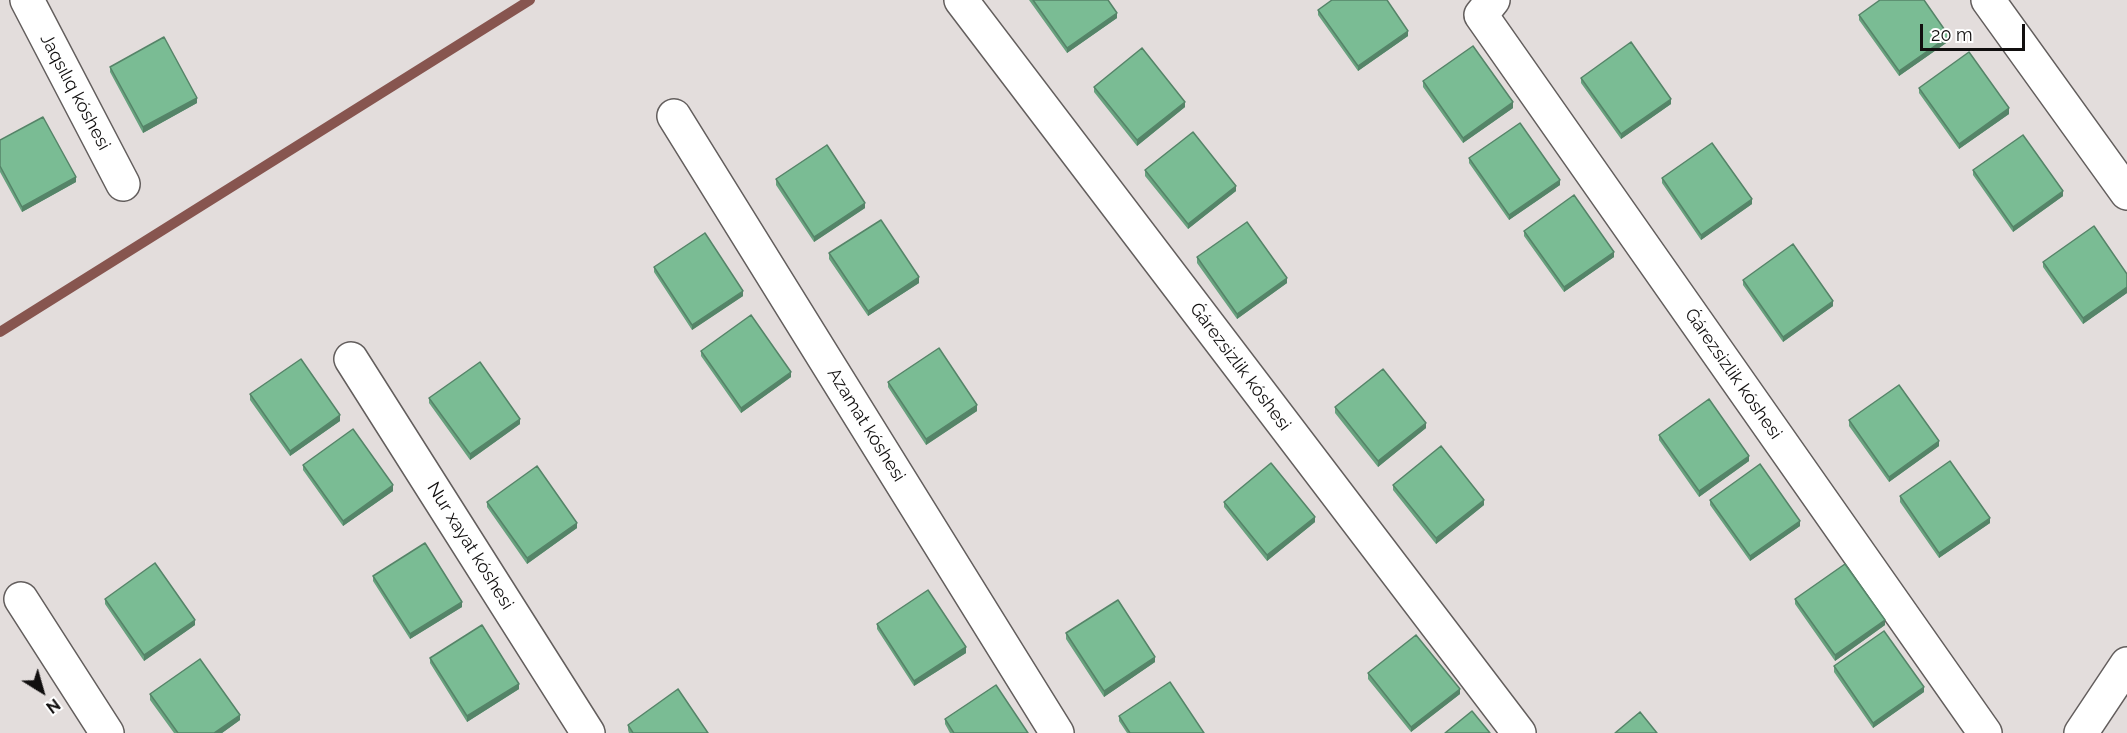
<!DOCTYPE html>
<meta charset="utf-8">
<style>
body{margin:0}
#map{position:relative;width:2127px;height:733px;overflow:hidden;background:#e3dddc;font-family:Raleway,sans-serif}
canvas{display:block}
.north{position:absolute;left:12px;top:661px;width:60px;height:60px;-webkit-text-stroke:4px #fff;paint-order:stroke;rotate:143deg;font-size:16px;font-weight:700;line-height:24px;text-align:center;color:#110f0f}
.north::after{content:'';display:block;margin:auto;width:21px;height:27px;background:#110f0f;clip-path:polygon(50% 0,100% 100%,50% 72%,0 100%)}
.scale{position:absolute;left:1920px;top:24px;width:105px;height:27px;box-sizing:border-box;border:3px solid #110f0f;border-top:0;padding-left:8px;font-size:18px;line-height:21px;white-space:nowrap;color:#110f0f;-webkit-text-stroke:4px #fff;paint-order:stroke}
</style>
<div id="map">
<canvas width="2127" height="733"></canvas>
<div class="north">N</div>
<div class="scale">20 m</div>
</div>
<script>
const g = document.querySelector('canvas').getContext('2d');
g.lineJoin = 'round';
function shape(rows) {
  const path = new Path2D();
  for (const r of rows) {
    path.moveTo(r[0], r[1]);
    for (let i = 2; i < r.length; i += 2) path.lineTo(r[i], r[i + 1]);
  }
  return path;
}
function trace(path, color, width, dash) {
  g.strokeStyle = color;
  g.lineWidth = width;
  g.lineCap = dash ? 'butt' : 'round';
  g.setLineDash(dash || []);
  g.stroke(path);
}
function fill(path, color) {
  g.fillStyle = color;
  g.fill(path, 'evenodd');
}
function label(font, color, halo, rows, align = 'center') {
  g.font = font + ' Raleway,sans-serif';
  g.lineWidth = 5;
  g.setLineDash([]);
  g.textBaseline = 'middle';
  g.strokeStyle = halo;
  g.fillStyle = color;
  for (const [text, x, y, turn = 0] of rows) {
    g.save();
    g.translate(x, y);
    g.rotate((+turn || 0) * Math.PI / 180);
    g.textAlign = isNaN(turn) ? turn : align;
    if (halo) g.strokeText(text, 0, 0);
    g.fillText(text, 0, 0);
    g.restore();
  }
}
trace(shape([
 [0,332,530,0]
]), '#87554f', 10);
const minor = shape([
 [27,0,123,184],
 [961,0,1519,733],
 [1493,0,1481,15,1985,733],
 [1988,0,2127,193],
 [674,116,1057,733],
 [351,359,588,733],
 [21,599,107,733],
 [2081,733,2127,664]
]);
trace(minor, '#635e5d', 36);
trace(minor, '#fff', 33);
fill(shape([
 [1029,0,1108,0,1117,18,1067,53],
 [1318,10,1408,36,1358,71,1318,15],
 [1859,15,1949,41,1899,76,1859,20],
 [110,67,197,103,143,133,110,72],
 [1581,78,1671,104,1621,139,1581,83],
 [1423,81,1513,108,1463,143,1423,87],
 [1094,87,1185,107,1137,146,1094,92],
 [1919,88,2009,114,1959,149,1919,93],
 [0,140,76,182,22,212,0,172],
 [1469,158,1560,185,1509,220,1469,163],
 [1145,170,1236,191,1188,229,1145,176],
 [1973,170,2063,196,2013,232,1973,175],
 [1662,178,1752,204,1701,240,1662,183],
 [776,179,865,208,814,242,776,185],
 [1524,231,1614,257,1564,292,1524,236],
 [829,253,919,283,868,316,829,259],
 [1197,257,1287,283,1237,319,1197,263],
 [2043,262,2127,274,2127,293,2083,324,2043,267],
 [654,267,743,296,692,330,654,272],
 [1743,280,1833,306,1783,342,1743,285],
 [701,351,791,377,741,413,701,356],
 [888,382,977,411,926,445,888,387],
 [250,394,340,421,290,456,250,400],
 [429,398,520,424,470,460,429,403],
 [1335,407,1426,428,1378,467,1335,413],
 [1849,420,1939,446,1889,482,1849,426],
 [1659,435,1749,461,1699,497,1659,440],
 [303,465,393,491,343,526,303,470],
 [1393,485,1484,505,1436,544,1393,490],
 [1900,496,1990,523,1939,558,1900,502],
 [1710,500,1800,526,1750,561,1710,505],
 [487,502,577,528,527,564,487,507],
 [1224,502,1315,522,1267,561,1224,507],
 [373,576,462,607,410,639,373,581],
 [105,599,195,625,144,661,105,604],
 [1795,599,1885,625,1835,661,1795,604],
 [877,624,966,653,914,686,877,629],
 [1066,633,1155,662,1104,697,1066,639],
 [430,658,519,689,467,722,430,663],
 [1834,666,1924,692,1873,728,1834,672],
 [1368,673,1460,694,1411,732,1368,679],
 [150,694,240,720,222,733,174,733,150,700],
 [1119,716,1204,733,1127,733,1119,721],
 [945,719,1028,733,950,733,945,724],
 [628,725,708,733,629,733,628,730]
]), '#69a27f');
fill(shape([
 [1117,13,1117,18,1067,53,1067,48],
 [1408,31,1408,36,1358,71,1358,66],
 [1949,36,1949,41,1899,76,1899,71],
 [197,98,197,103,143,133,143,127],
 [1671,99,1671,104,1621,139,1621,134],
 [1185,102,1185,107,1137,146,1137,140],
 [1513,102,1513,108,1463,143,1463,138],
 [2009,108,2009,114,1959,149,1959,144],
 [76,177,76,182,22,212,22,207],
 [1560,180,1560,185,1509,220,1509,215],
 [1236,186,1236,191,1188,229,1188,224],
 [2063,191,2063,196,2013,232,2013,227],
 [1752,199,1752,204,1701,240,1701,235],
 [865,203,865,208,814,242,814,237],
 [1614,252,1614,257,1564,292,1564,287],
 [919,277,919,283,868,316,868,311],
 [1287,278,1287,283,1237,319,1237,314],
 [2127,287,2127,293,2083,324,2083,318],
 [743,291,743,296,692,330,692,325],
 [1833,301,1833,306,1783,342,1783,337],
 [791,372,791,377,741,413,741,408],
 [977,405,977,411,926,445,926,439],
 [340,415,340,421,290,456,290,451],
 [520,419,520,424,470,460,470,454],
 [1426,423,1426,428,1378,467,1378,461],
 [1939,441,1939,446,1889,482,1889,477],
 [1749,456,1749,461,1699,497,1699,491],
 [393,485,393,491,343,526,343,521],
 [1484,500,1484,505,1436,544,1436,538],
 [1315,517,1315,522,1267,561,1267,555],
 [1990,518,1990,523,1939,558,1939,553],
 [1800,521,1800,526,1750,561,1750,556],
 [577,523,577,528,527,564,527,558],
 [462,602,462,607,410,639,410,634],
 [195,620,195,625,144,661,144,655],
 [1885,620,1885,625,1835,661,1835,655],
 [966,647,966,653,914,686,914,681],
 [1155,657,1155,662,1104,697,1104,691],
 [519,684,519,689,467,722,467,716],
 [1924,687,1924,692,1873,728,1873,723],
 [1460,689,1460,694,1411,732,1411,727],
 [240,715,240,720,222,733,214,733]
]), '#558468');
const building = shape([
 [1033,0,1108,0,1117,13,1067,48,1033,0],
 [1332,0,1387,0,1408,31,1358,66,1318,10,1332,0],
 [1880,0,1924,0,1949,36,1899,71,1859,15,1880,0],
 [164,37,197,98,143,127,110,67,164,37],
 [1631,42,1671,99,1621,134,1581,78,1631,42],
 [1473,46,1513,102,1463,138,1423,81,1473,46],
 [1142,48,1185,102,1137,140,1094,87,1142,48],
 [1969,52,2009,108,1959,144,1919,88,1969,52],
 [43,117,76,177,22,207,0,166,0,140,43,117],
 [1520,123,1560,180,1509,215,1469,158,1520,123],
 [1193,132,1236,186,1188,224,1145,170,1193,132],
 [2023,135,2063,191,2013,227,1973,170,2023,135],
 [1712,143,1752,199,1701,235,1662,178,1712,143],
 [827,145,865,203,814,237,776,179,827,145],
 [1574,195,1614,252,1564,287,1524,231,1574,195],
 [881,220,919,277,868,311,829,253,881,220],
 [1247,222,1287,278,1237,314,1197,257,1247,222],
 [2094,226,2127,274,2127,287,2083,318,2043,262,2094,226],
 [705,233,743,291,692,325,654,267,705,233],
 [1793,244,1833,301,1783,337,1743,280,1793,244],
 [751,315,791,372,741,408,701,351,751,315],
 [939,348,977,405,926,439,888,382,939,348],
 [301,359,340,415,290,451,250,394,301,359],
 [480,362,520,419,470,454,429,398,480,362],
 [1383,369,1426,423,1378,461,1335,407,1383,369],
 [1899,385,1939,441,1889,477,1849,420,1899,385],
 [1709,399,1749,456,1699,491,1659,435,1709,399],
 [353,429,393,485,343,521,303,465,353,429],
 [1441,446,1484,500,1436,538,1393,485,1441,446],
 [1950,461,1990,518,1939,553,1900,496,1950,461],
 [1271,463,1315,517,1267,555,1224,502,1271,463],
 [1760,464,1800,521,1750,556,1710,500,1760,464],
 [537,466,577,523,527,558,487,502,537,466],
 [425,543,462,602,410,634,373,576,425,543],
 [155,563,195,620,144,655,105,599,155,563],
 [1845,564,1885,620,1835,655,1795,599,1845,564],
 [928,590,966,647,914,681,877,624,928,590],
 [1118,600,1155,657,1104,691,1066,633,1118,600],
 [482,625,519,684,467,716,430,658,482,625],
 [1884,631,1924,687,1873,723,1834,666,1884,631],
 [1416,635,1460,689,1411,727,1368,673,1416,635],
 [200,659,240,715,214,733,178,733,150,694,200,659],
 [1170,682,1204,733,1130,733,1119,716,1170,682],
 [996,685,1028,733,954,733,945,719,996,685],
 [678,689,708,733,633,733,628,725,678,689],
 [1472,711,1490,733,1445,733,1472,711],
 [1640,712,1657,733,1615,733,1640,712]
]);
fill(building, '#7abc94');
trace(building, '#558468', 1.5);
label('18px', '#110f0f', '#fff', [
 ["Jaqsılıq kóshesi",75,92,62],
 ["Ǵárezsizlik kóshesi",1240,367,53],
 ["Ǵárezsizlik kóshesi",1733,374,55],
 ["Azamat kóshesi",866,425,58],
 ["Nur xayat kóshesi",470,546,58]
]);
</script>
